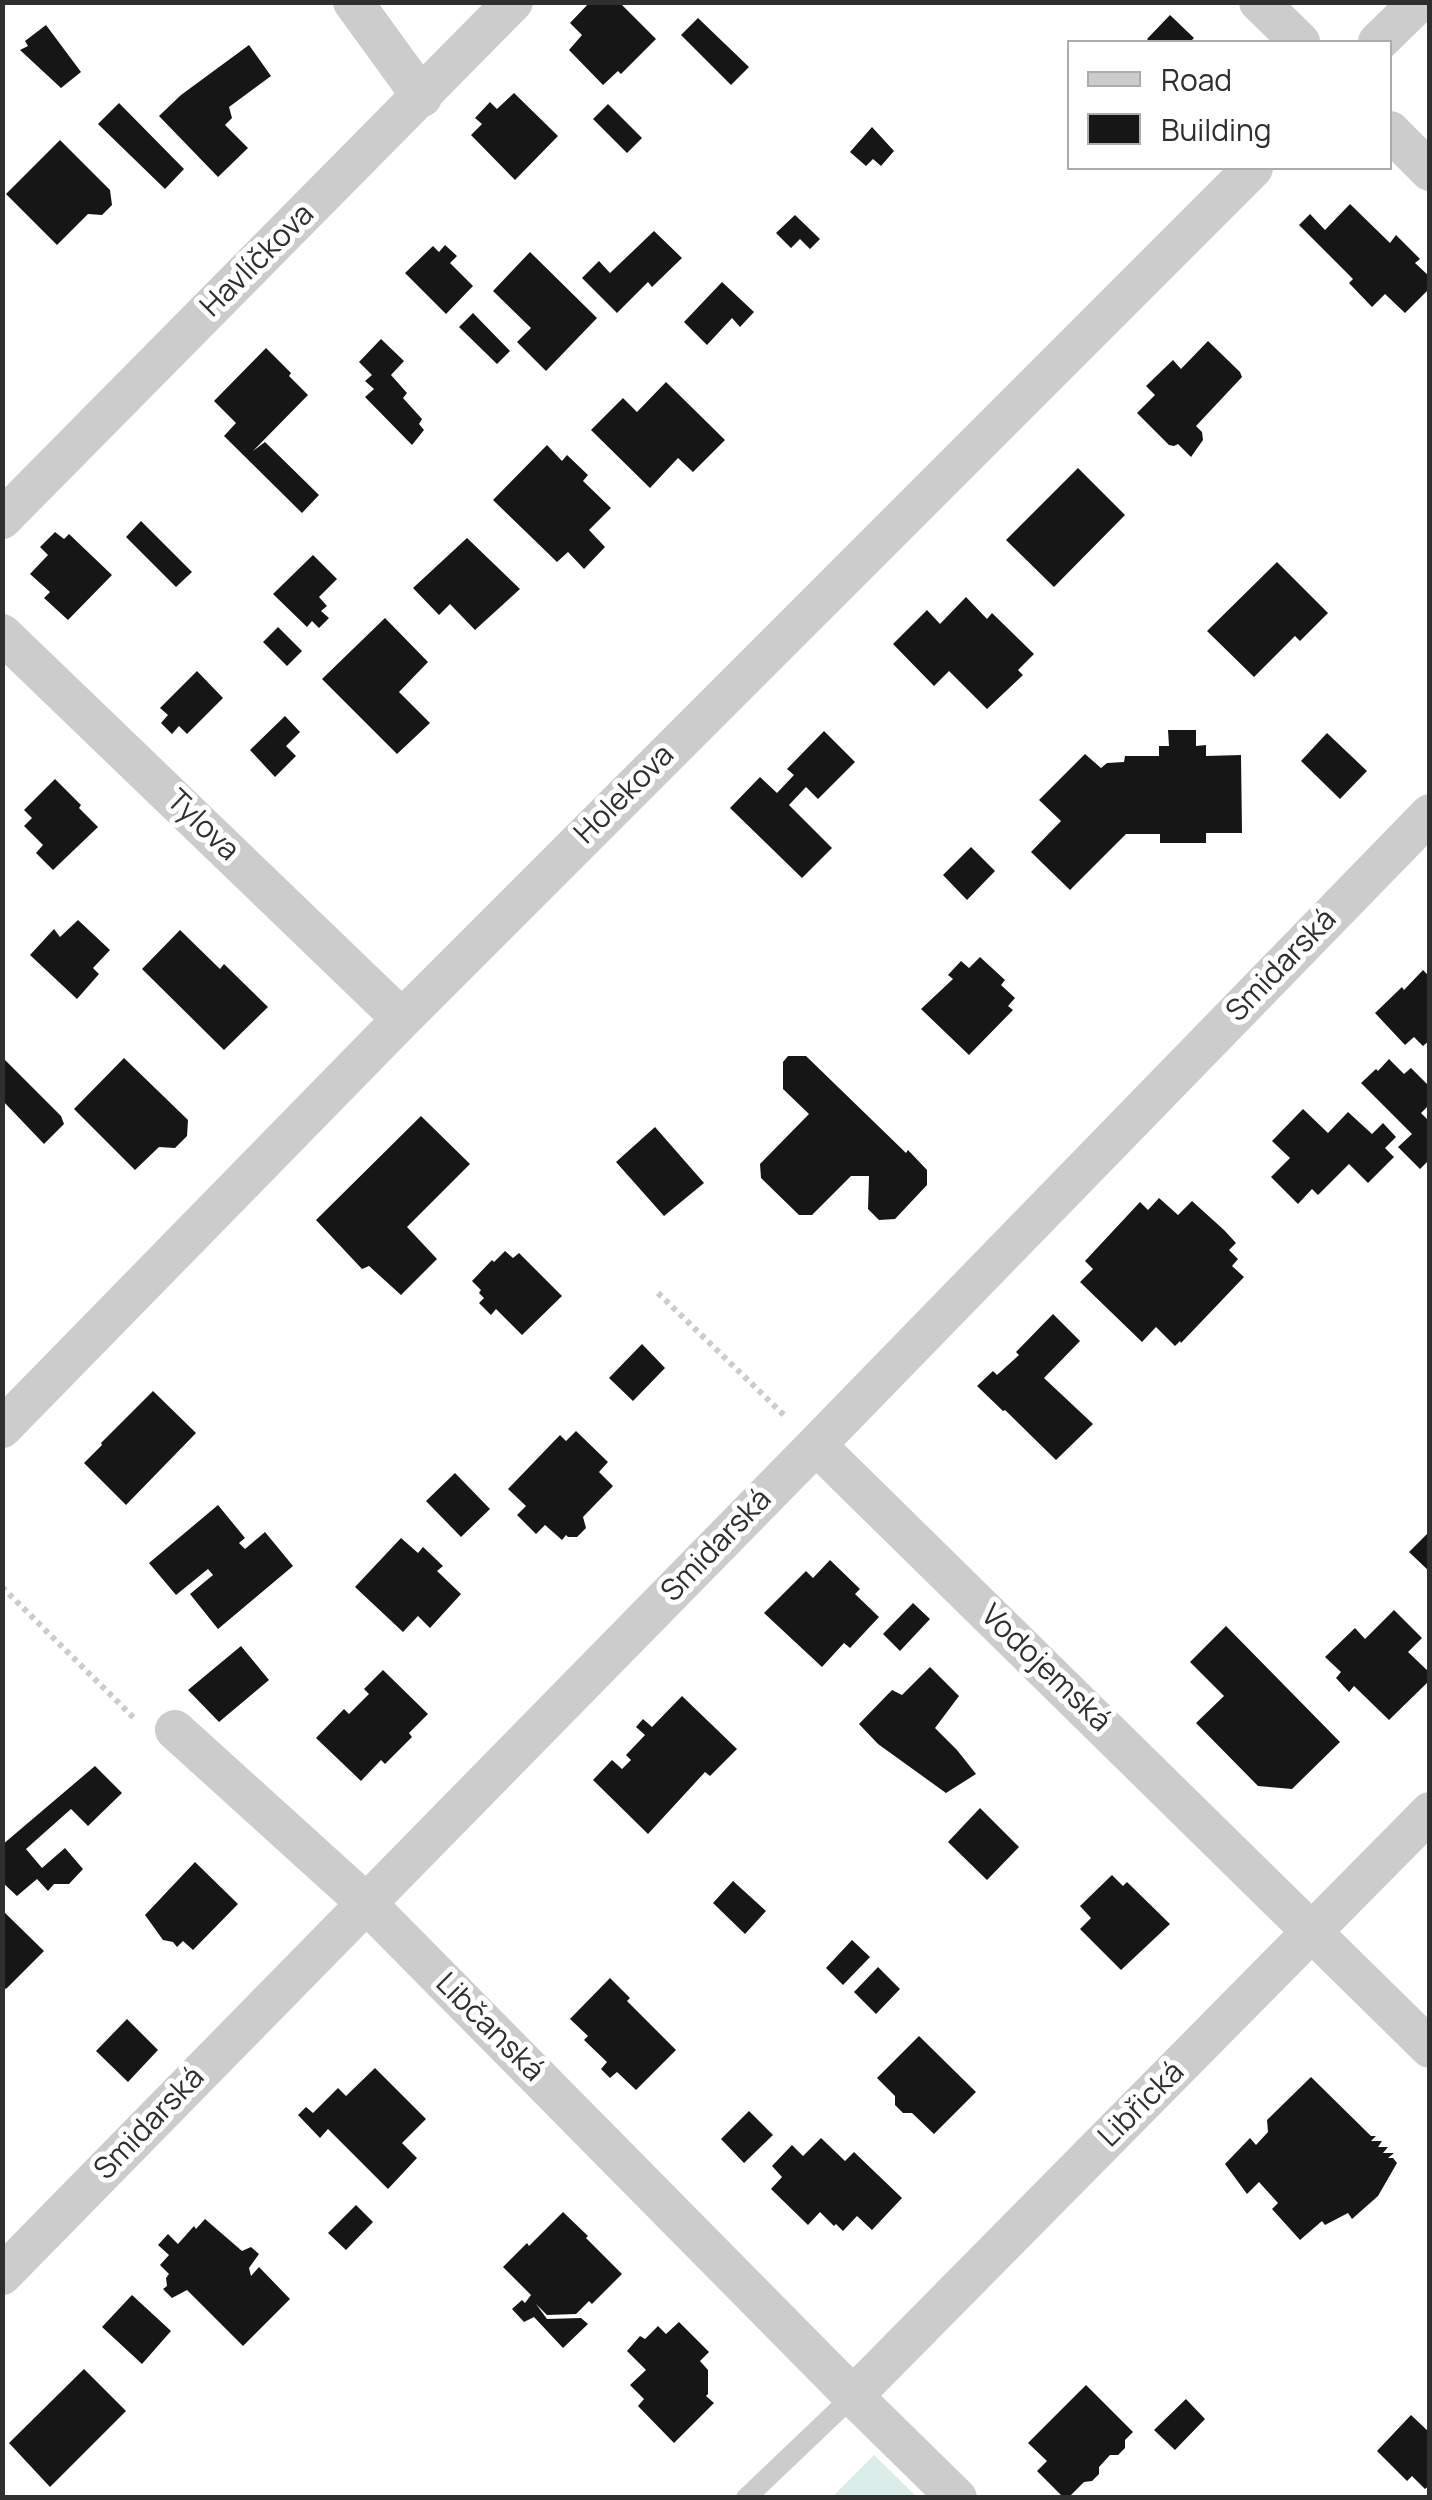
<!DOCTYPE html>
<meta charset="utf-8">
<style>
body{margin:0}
#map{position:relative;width:1432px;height:2500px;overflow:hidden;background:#fff;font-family:Manrope,sans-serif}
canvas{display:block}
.frame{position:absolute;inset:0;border:5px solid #2f2f2f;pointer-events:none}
.legend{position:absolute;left:1067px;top:40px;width:325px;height:130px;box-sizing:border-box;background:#fff;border:2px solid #acacac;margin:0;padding:12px 18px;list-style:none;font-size:30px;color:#2f2f2f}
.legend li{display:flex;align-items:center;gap:20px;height:50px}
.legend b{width:50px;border:2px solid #acacac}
</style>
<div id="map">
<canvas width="1432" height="2500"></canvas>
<div class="frame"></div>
<ul class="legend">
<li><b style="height:12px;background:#ccc"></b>Road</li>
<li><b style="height:28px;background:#161616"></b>Building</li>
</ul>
</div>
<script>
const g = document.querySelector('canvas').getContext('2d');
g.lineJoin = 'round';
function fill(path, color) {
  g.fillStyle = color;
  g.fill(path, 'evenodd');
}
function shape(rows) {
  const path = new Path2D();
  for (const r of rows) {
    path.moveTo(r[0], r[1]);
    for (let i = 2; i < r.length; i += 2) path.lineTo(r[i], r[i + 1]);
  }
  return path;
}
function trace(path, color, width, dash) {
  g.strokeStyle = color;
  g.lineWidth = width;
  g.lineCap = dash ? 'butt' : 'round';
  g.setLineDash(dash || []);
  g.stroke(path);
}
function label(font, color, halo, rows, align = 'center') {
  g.font = font + ' Manrope,sans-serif';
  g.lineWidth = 10;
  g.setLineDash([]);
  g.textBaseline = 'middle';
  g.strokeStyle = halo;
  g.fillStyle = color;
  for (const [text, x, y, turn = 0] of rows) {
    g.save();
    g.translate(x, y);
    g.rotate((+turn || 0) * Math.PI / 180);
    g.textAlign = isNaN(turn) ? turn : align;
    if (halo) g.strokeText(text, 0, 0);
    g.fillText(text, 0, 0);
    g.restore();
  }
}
fill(shape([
 [874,2455,917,2497,832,2497]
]), '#dbede9');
fill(shape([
 [590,2,619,2,656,39,621,74,618,71,603,85,569,50,582,35,570,23],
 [1170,15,1194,38,1190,42,1150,42,1147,39],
 [698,18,749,67,731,85,681,35],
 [46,25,81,72,61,88,20,50,28,46,25,41],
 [249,45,271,76,229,107,232,118,225,125,248,148,218,177,159,116,181,95],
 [514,93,558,136,515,180,471,135,482,124,475,118,490,102,497,109],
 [119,103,184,169,165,189,98,124],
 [608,104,642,138,627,153,593,119],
 [872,127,894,151,881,166,873,159,866,166,850,152],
 [60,140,110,190,112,205,102,215,88,214,57,245,6,194],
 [1350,204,1390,243,1396,235,1420,259,1415,263,1430,277,1430,288,1405,313,1385,294,1372,307,1349,283,1353,279,1299,225,1310,214,1325,230],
 [795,215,820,239,810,249,800,239,791,248,776,233],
 [654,231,682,258,652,287,648,282,617,313,582,278,599,261,610,273],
 [445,245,457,256,450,263,473,286,446,314,405,273,433,246,439,252],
 [530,252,597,318,546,371,517,342,531,328,493,291],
 [722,282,754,312,740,327,732,318,707,345,684,322],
 [473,313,510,351,497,364,459,327],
 [381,339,404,361,391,375,407,393,403,398,422,419,419,424,424,430,412,445,365,397,374,389,365,381,372,375,359,362],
 [1208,341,1240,372,1242,377,1196,426,1202,432,1203,440,1191,457,1178,444,1174,446,1169,445,1137,413,1155,395,1146,386,1173,360,1181,369],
 [266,348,291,373,289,376,308,395,253,451,265,442,319,495,302,513,224,436,236,423,214,401],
 [666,382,725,440,693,472,678,458,650,488,591,430,623,398,637,412],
 [547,445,562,461,567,455,588,475,583,481,611,508,589,530,605,547,584,569,568,552,557,562,493,500],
 [1078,468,1125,515,1054,587,1006,540],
 [141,521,192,572,176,587,126,537],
 [55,532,64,539,69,534,112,575,68,620,44,598,50,592,30,574,48,555,40,547],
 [467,538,520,589,475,630,450,604,439,615,413,588],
 [313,555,337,579,319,597,327,606,321,611,329,618,319,628,312,621,307,627,273,594],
 [1277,562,1328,613,1300,641,1295,636,1254,677,1207,631],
 [966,597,987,619,992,613,1034,654,1018,670,1023,675,987,709,949,671,934,686,893,644,927,610,940,624],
 [385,618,428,662,399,692,430,723,397,754,322,679],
 [278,627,302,651,287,666,263,642],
 [197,671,223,698,187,734,179,726,172,734,161,723,168,715,160,708],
 [285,716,300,732,286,746,296,756,275,777,250,750],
 [1168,730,1196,730,1196,746,1206,745,1206,756,1241,755,1242,833,1206,833,1206,843,1160,843,1160,834,1126,834,1070,890,1031,852,1061,821,1039,800,1085,754,1101,768,1107,763,1124,762,1125,756,1159,756,1159,746,1169,746],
 [824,731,855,762,818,799,806,787,789,805,832,848,802,878,730,808,760,777,777,793,794,775,787,769],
 [1327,733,1367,771,1340,799,1301,761],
 [55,779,81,805,79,808,98,827,53,870,36,853,43,845,24,826,32,818,24,810],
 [971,847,995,871,967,900,943,875],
 [78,920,110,950,93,968,99,974,77,999,30,955,54,929,60,937],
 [180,930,220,969,224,964,268,1007,224,1050,142,969],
 [980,957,1005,980,1001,985,1015,998,1008,1006,1013,1010,969,1055,921,1009,953,979,948,975,961,961,969,968],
 [1423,970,1430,977,1430,1040,1423,1046,1414,1037,1405,1045,1375,1013,1402,987,1404,990],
 [788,1056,806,1056,906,1153,908,1150,927,1170,927,1185,895,1219,879,1220,868,1209,869,1176,851,1176,812,1215,799,1215,761,1178,760,1164,809,1114,783,1089,783,1062],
 [2,1057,61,1116,64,1124,44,1144,2,1100],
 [124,1058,188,1120,187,1136,175,1148,159,1147,135,1170,74,1109],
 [1389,1059,1404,1074,1411,1068,1430,1087,1430,1104,1421,1113,1430,1122,1430,1159,1420,1169,1398,1147,1412,1134,1361,1083,1376,1069,1378,1071],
 [1303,1109,1328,1133,1348,1112,1372,1134,1383,1123,1396,1137,1385,1148,1394,1157,1368,1183,1349,1164,1318,1195,1312,1189,1298,1204,1271,1177,1290,1158,1272,1141],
 [421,1116,470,1164,407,1227,437,1259,401,1295,369,1266,362,1269,316,1220],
 [655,1127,704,1183,664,1216,616,1162],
 [1159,1198,1178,1215,1192,1201,1224,1230,1236,1243,1229,1250,1238,1259,1232,1266,1244,1277,1181,1343,1180,1341,1175,1346,1156,1327,1142,1342,1080,1282,1093,1269,1085,1261,1140,1202,1148,1210],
 [505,1251,513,1258,519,1253,562,1296,522,1335,496,1309,491,1315,479,1303,484,1298,479,1293,481,1290,472,1281,492,1260,494,1262],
 [1053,1314,1080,1341,1044,1378,1093,1424,1056,1460,1005,1410,1003,1411,977,1386,993,1371,997,1375,1019,1355,1016,1352],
 [642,1344,665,1368,633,1401,609,1378],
 [153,1391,196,1433,126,1505,84,1463,102,1445,101,1443],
 [576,1431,608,1462,599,1472,613,1486,583,1517,586,1528,577,1537,568,1537,566,1535,562,1540,545,1525,536,1534,517,1515,526,1506,508,1489,560,1435,566,1441],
 [455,1473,490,1509,461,1537,426,1501],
 [218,1505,245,1538,239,1543,245,1549,265,1532,293,1566,218,1629,190,1594,213,1575,208,1569,176,1595,149,1563],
 [1430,1531,1430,1572,1409,1552],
 [401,1538,418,1553,423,1547,443,1566,437,1571,461,1594,430,1628,418,1616,403,1632,355,1587],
 [830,1560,860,1589,855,1594,879,1617,850,1648,844,1643,822,1667,764,1613,806,1571,813,1578],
 [913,1603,930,1619,900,1651,883,1634],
 [1394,1610,1422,1638,1408,1652,1430,1673,1430,1680,1389,1720,1354,1686,1349,1692,1336,1678,1341,1672,1325,1657,1355,1628,1365,1639],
 [1226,1626,1340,1742,1292,1789,1258,1786,1196,1723,1224,1696,1190,1662],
 [241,1646,269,1680,219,1722,188,1690],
 [930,1667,959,1696,935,1728,957,1750,976,1774,946,1793,878,1744,859,1724,892,1690,902,1695],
 [383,1670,428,1714,409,1733,412,1737,385,1764,381,1760,361,1781,316,1738,344,1709,349,1714,369,1694,364,1689],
 [682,1696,737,1749,710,1776,705,1772,648,1834,593,1780,612,1760,622,1769,631,1760,626,1755,645,1735,636,1727,643,1719,652,1727],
 [95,1766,122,1793,88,1826,71,1809,26,1849,42,1868,65,1848,83,1869,69,1884,54,1884,48,1891,37,1879,17,1896,2,1882,2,1845],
 [980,1808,1019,1847,987,1880,948,1842],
 [195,1862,238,1904,193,1950,183,1941,177,1947,173,1942,163,1940,145,1915],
 [1112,1875,1123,1886,1127,1882,1170,1924,1121,1970,1080,1929,1091,1918,1080,1906],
 [733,1881,766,1911,745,1934,713,1903],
 [2,1910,44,1951,6,1989,2,1986],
 [852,1940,870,1957,843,1985,826,1968],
 [878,1967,900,1989,876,2014,854,1992],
 [610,1978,630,1998,627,2001,676,2050,636,2090,617,2072,610,2078,601,2069,607,2062,584,2040,588,2036,570,2019],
 [127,2019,158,2050,128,2082,96,2051],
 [919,2036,976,2092,934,2134,912,2113,903,2113,895,2105,895,2096,877,2078],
 [375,2068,426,2119,402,2143,417,2158,388,2189,328,2129,320,2138,298,2115,306,2107,313,2113,338,2088,346,2096],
 [1311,2077,1371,2136,1376,2136,1371,2141,1382,2141,1378,2147,1388,2147,1383,2153,1394,2153,1388,2158,1393,2158,1397,2163,1378,2196,1352,2219,1348,2213,1325,2225,1322,2221,1300,2240,1272,2209,1278,2203,1259,2182,1247,2194,1225,2164,1250,2138,1256,2145,1268,2132,1267,2120],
 [749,2111,773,2135,744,2163,721,2139],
 [821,2138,845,2161,854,2152,902,2198,872,2230,857,2216,843,2231,836,2224,834,2226,820,2212,808,2225,771,2189,782,2177,772,2166,792,2145,803,2156],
 [356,2205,373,2222,346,2250,328,2233],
 [563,2212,588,2236,586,2238,622,2274,592,2304,589,2301,576,2314,547,2315,536,2304,547,2319,581,2318,588,2324,563,2348,534,2317,524,2322,512,2309,522,2300,525,2303,531,2295,503,2267,527,2243,529,2246],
 [205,2219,242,2251,251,2247,259,2254,249,2268,251,2276,259,2267,290,2299,243,2346,187,2290,172,2298,163,2289,167,2286,166,2278,169,2274,160,2265,169,2255,158,2245,168,2234,178,2244,194,2226,196,2229],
 [132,2295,171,2331,142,2364,102,2327],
 [679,2322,709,2352,700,2361,708,2370,708,2394,706,2396,714,2403,674,2443,638,2406,644,2399,630,2385,646,2370,627,2351,640,2336,645,2339,658,2326,666,2334],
 [84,2369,126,2411,50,2487,9,2443],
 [1086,2385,1133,2432,1125,2440,1125,2448,1118,2455,1110,2455,1099,2467,1099,2474,1092,2481,1084,2482,1068,2498,1064,2498,1037,2471,1047,2461,1028,2443],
 [1186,2399,1205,2419,1175,2450,1154,2430],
 [1411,2415,1430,2433,1430,2485,1425,2489,1412,2476,1407,2481,1377,2451]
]), '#161616');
trace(shape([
 [658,1293,786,1417],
 [2,1587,136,1720]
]), '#ccc', 6, [5, 5]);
trace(shape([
 [746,2498,853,2396]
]), '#ccc', 20);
trace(shape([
 [353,2,422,97],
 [1259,2,1300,42],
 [1378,42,1419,2],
 [1390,131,1430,171],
 [2,519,513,2],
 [2,634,402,1019],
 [2,1428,402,1019,1253,168],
 [816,1445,1430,2048],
 [175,1730,366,1903,853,2396,957,2498],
 [2,2275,816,1445,1430,814],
 [853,2396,1430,1812]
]), '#ccc', 40);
label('30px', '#2f2f2f', '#fff', [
 ["Havlíčkova",258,261,-45],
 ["Holekova",625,795,-45],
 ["Tylova",202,826,44],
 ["Smidarská",1282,966,-46],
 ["Smidarská",717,1546,-46],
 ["Vodojemská",1045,1669,44],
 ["Libčanská",489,2028,45],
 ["Libřická",1142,2105,-45],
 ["Smidarská",150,2124,-46]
]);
</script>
